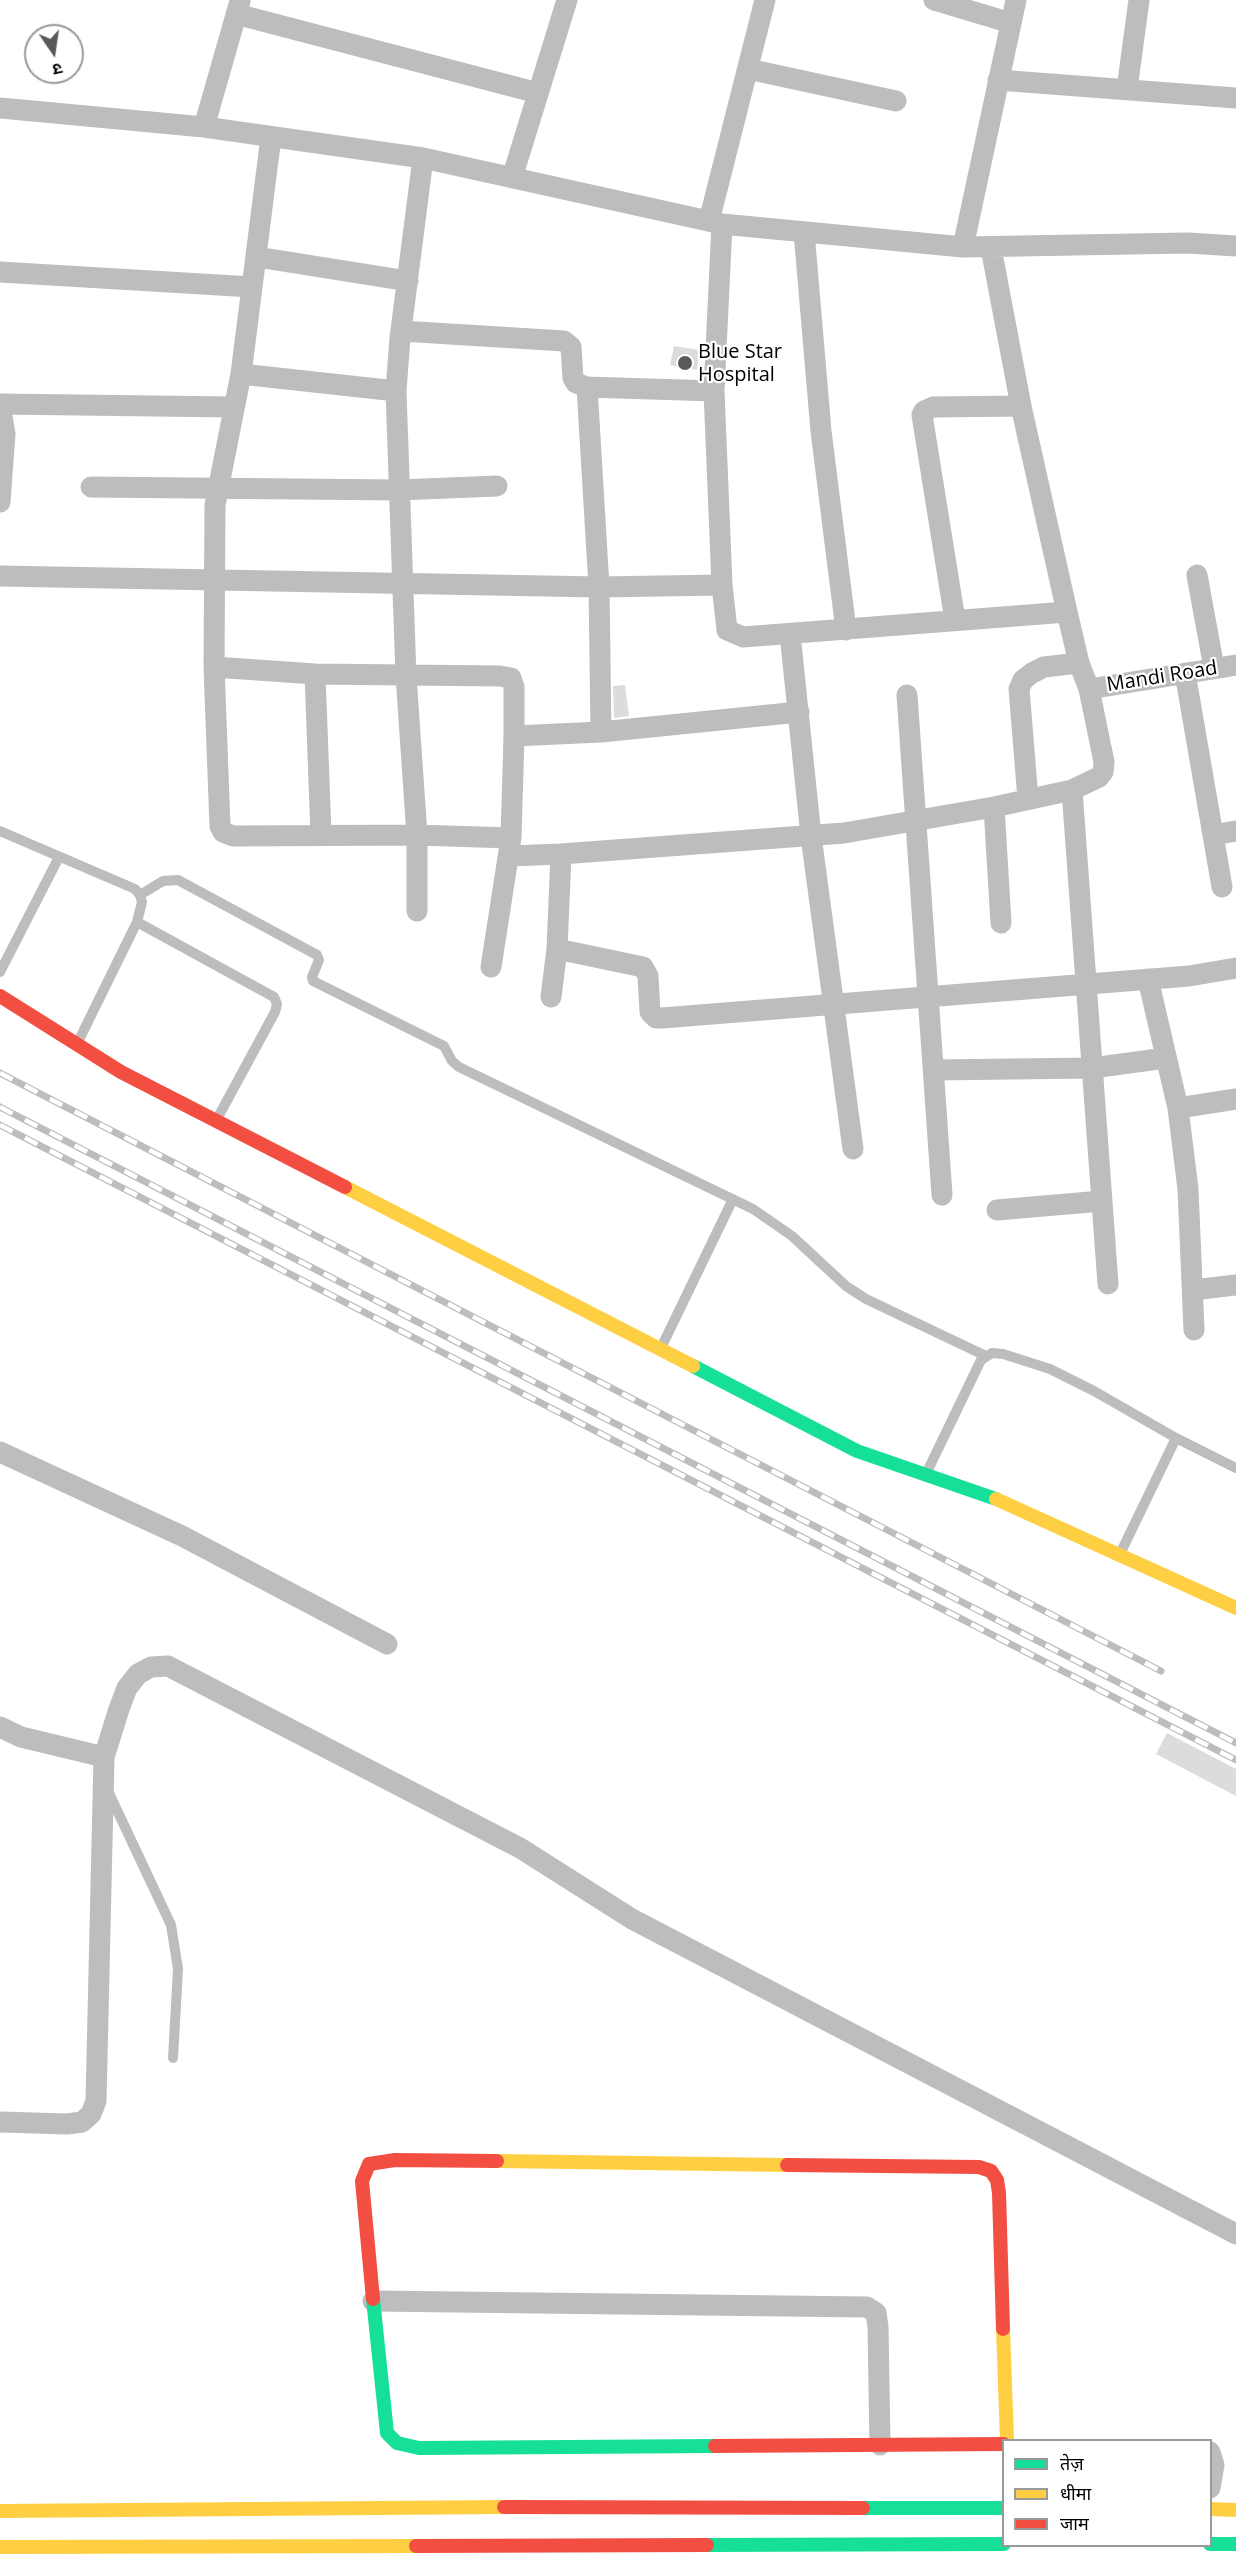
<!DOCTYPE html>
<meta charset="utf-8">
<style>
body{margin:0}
#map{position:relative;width:1236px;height:2571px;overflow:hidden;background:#fff;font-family:"Open Sans","Noto Sans Devanagari",sans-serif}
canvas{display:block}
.legend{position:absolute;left:1002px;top:2439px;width:210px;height:108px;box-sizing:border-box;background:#fff;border:2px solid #999;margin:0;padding:8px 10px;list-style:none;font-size:18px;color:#000}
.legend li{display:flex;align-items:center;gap:12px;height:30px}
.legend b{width:30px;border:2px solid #999}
.north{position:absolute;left:24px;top:24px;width:60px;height:60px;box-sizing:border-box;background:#fff;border:2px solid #999;border-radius:50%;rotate:167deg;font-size:16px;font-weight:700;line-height:24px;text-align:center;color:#000}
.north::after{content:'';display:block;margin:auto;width:21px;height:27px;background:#595959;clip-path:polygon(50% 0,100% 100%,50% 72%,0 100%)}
</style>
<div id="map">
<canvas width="1236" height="2571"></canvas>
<ul class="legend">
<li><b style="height:8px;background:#16e098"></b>तेज़</li>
<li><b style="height:8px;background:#ffcf43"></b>धीमा</li>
<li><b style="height:8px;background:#f24e42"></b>जाम</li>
</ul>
<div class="north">उ</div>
</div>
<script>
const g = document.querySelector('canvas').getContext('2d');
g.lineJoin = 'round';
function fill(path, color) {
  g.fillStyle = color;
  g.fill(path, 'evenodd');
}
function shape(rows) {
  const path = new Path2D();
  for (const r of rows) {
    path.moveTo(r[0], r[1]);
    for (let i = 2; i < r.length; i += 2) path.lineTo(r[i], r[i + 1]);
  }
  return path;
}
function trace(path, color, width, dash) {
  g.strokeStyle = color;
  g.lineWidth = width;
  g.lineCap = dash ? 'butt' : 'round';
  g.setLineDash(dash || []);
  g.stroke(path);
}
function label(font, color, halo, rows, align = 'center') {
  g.font = font + ' "Open Sans",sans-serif';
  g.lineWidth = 4.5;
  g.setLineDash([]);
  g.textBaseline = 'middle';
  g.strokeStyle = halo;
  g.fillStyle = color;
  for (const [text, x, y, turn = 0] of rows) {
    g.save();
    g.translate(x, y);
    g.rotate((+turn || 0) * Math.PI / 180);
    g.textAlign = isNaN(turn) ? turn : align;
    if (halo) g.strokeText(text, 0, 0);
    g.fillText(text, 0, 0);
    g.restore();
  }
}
fill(shape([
 [674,346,700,350,697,370,670,365],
 [625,685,629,716,614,718,613,686],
 [1167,1733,1236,1769,1236,1796,1156,1754]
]), '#dcdcdc');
trace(shape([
 [0,831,135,889,140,895,142,902,137,922,274,997,277,1004,275,1012,217,1119],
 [140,895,163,881,178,880,317,955,319,960,312,977,313,981,444,1046,452,1061,459,1067,753,1209,792,1236,846,1286,866,1299,986,1356],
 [0,972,59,857],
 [77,1044,137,922],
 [660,1350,733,1199],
 [926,1474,981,1360,992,1353,1003,1354,1050,1369,1094,1391,1176,1438,1236,1468],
 [1120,1554,1176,1438],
 [108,1791,171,1925,178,1969,173,2058]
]), '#bdbdbd', 10);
trace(shape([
 [934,0,1011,23],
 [236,14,538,93],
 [748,69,896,101],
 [998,80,1236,98],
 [1127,89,1139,0],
 [0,108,204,127,423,158,722,224,963,247,1188,243,1236,246],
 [204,127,240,1],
 [271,137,241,374,215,505,214,667,220,826,223,832,233,836,417,835,511,838],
 [512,178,567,0],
 [709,221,765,0],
 [722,224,714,391,722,585,727,630,743,637,1067,612],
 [804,232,821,431,846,630],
 [963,247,1016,0],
 [257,257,408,281],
 [0,272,252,287],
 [401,331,564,341,571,347,573,378,576,383,587,387,714,391],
 [241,374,396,391],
 [587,387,599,587,601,732],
 [0,404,233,407],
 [0,405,5,434,0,502],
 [91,487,399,490,497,486],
 [1197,575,1214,668],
 [0,576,599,587,722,585],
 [955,620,922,415,924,411,933,407,1021,406],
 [790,634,811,836,853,1149],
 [214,667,315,674,500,676,511,678,514,687,514,736,511,838,491,967],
 [1185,673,1222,887],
 [315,674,321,835],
 [1089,689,1236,665],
 [907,695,942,1195],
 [514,736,601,732,799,712],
 [1072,790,1108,1284],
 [1028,799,1019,689,1023,680,1032,673,1044,667,1079,663],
 [994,807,1001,923],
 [1213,835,1236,831],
 [509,856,561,854,844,833,994,807,1072,790,1099,777,1103,772,1104,762,1089,689,1079,663,1067,612,1021,406,991,248],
 [417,911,417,835,406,676,396,391,400,338,423,158],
 [557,949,643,967,648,976,650,1012,656,1018,662,1018,1189,976,1236,968],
 [1148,979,1178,1108,1188,1189,1194,1330],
 [551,997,557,949,561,854],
 [934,1070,1092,1068,1166,1058],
 [1178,1108,1236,1099],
 [997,1210,1102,1201],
 [1193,1290,1236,1285],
 [0,1452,182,1536,387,1644],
 [0,1727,21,1737,104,1757],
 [0,2122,67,2124,82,2122,91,2114,96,2101,104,1757,119,1709,127,1688,138,1674,151,1667,168,1666,520,1848,632,1919,1236,2234],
 [373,2301,867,2307,876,2313,878,2327,880,2445],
 [1210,2452,1214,2465,1210,2488]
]), '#bdbdbd', 21);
trace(shape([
 [693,1366,857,1451,996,1499],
 [373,2299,387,2433,397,2443,419,2448,715,2446],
 [863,2508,1004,2508],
 [1210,2544,1236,2544],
 [707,2545,1004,2544]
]), '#16e098', 14);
trace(shape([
 [345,1187,693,1366],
 [996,1499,1236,1608],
 [497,2161,787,2165],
 [1003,2329,1007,2440],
 [1210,2509,1236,2510],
 [0,2511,504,2507],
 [0,2547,416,2546]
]), '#ffcf43', 14);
trace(shape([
 [0,996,121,1072,345,1187],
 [787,2165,979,2167,991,2171,997,2180,999,2193,1003,2329],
 [373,2299,362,2181,369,2164,395,2160,497,2161],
 [715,2446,1004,2444],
 [504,2507,863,2508],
 [416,2546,707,2545]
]), '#f24e42', 14);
const rail = shape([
 [0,1073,1161,1671],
 [0,1107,1236,1743],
 [0,1125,1236,1760]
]);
trace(rail, '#bdbdbd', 7);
trace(rail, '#fff', 4.5, [14]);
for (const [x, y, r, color] of [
 [685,363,8,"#595959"]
]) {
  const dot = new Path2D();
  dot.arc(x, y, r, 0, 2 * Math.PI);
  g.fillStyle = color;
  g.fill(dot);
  trace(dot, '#fff', 2);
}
label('20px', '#000', '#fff', [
 ["Blue Star",698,352],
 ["Hospital",698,375]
], 'left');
label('20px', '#000', '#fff', [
 ["Mandi Road",1162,677,-9]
]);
</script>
